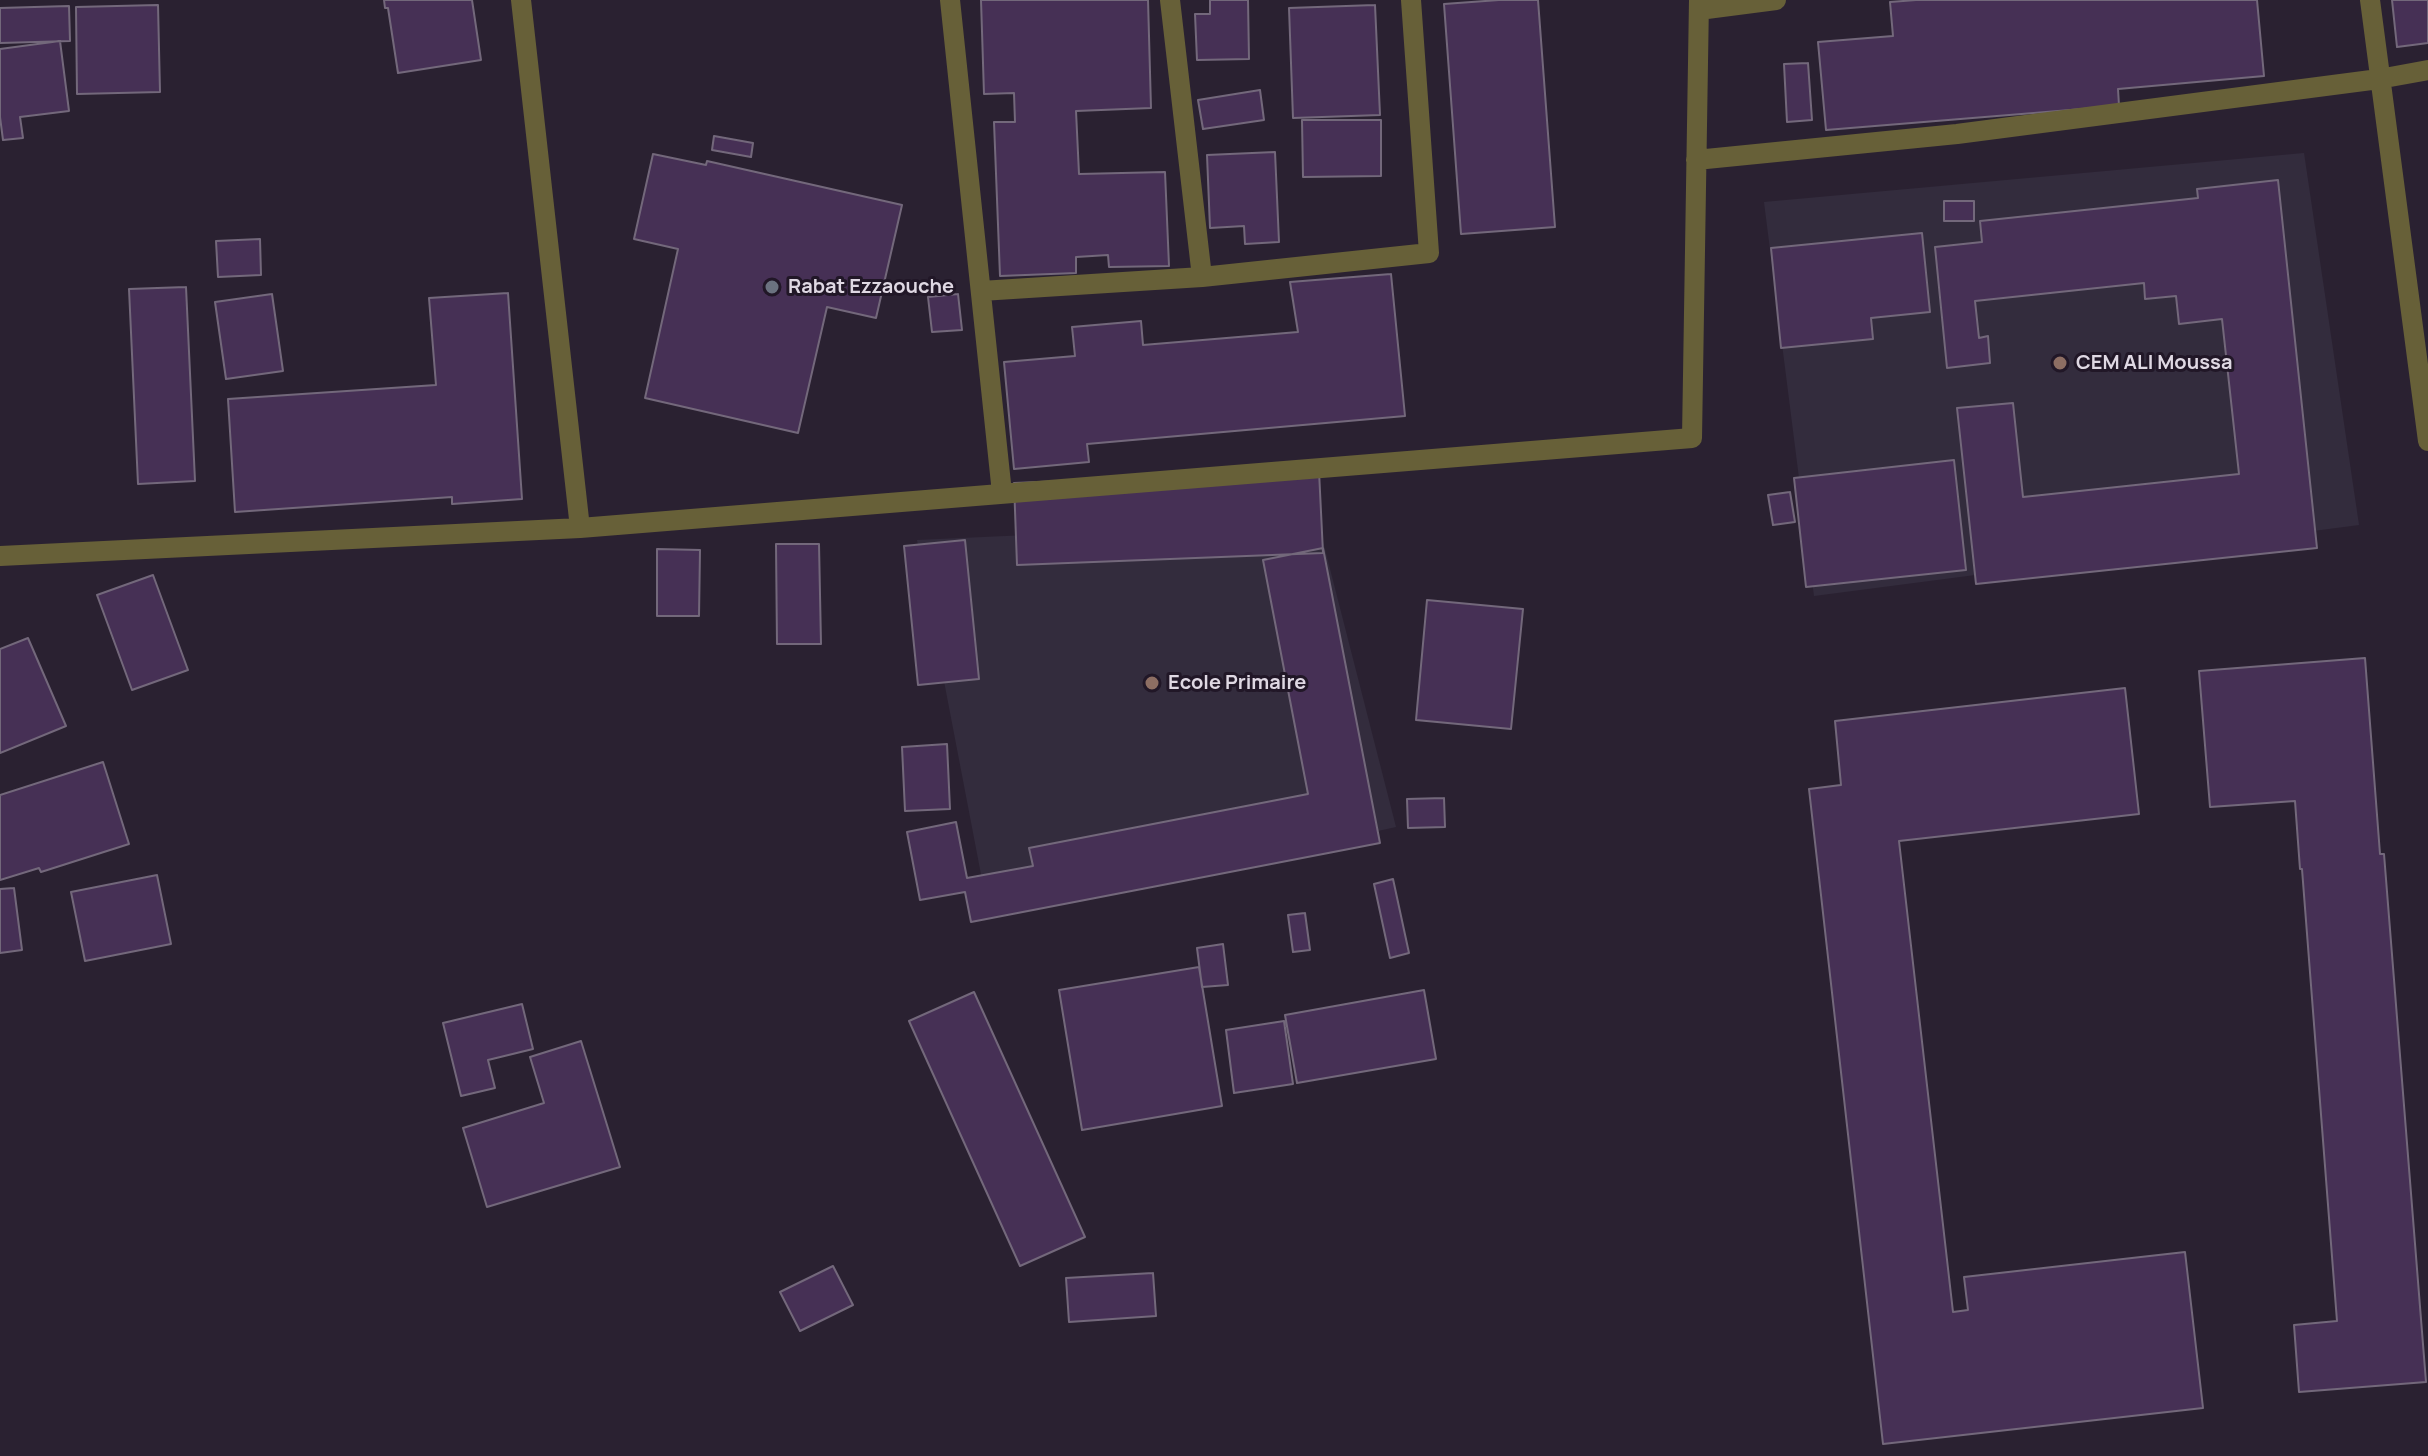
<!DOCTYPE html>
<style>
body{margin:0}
canvas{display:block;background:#2a2131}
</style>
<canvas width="2428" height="1456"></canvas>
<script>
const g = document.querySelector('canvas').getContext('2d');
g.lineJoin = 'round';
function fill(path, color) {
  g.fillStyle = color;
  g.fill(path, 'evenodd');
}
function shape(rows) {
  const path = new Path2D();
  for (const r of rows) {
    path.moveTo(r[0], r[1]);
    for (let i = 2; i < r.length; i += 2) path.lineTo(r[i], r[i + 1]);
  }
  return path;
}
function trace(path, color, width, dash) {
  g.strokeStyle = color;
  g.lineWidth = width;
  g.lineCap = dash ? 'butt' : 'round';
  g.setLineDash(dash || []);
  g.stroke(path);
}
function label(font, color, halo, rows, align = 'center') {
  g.font = font + ' Manrope,sans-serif';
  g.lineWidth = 6;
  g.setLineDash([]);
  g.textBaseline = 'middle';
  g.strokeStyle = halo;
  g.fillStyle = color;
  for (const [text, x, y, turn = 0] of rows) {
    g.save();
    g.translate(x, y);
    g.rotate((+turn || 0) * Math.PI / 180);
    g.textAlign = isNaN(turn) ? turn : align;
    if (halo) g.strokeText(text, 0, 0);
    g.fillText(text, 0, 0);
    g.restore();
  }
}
fill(shape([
 [2304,153,2359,525,1814,596,1764,202],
 [1318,522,1396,827,989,916,917,540]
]), '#332c3d');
const building = shape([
 [384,0,472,0,481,60,398,73,388,8,385,8,384,0],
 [981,0,1148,0,1151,108,1076,111,1079,174,1165,172,1169,266,1109,267,1108,255,1076,257,1076,273,1000,276,994,122,1015,122,1014,93,984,94,981,0],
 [1210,0,1248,0,1249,59,1197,60,1195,14,1210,14,1210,0],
 [1499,0,1538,0,1555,227,1461,234,1444,4,1499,0],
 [1916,0,2257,0,2264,76,2118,89,2119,106,1826,130,1818,42,1893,36,1890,2,1916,0],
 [2392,0,2428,0,2428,43,2397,47,2392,0],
 [158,5,160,92,77,94,76,7,158,5],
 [1375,5,1380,115,1293,118,1289,8,1375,5],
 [69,6,70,41,0,43,0,8,69,6],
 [60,41,69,111,20,117,23,138,3,140,0,117,0,49,60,41],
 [1808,63,1812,120,1787,122,1784,64,1808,63],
 [1260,90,1264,120,1203,129,1198,100,1260,90],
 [1302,120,1381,120,1381,176,1303,177,1302,120],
 [714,136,753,143,751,157,712,150,714,136],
 [1275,152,1279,242,1245,244,1244,226,1210,228,1207,155,1275,152],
 [653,154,706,165,707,161,902,205,876,318,827,307,798,433,645,398,678,249,634,239,653,154],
 [2278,180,2317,548,1976,584,1957,408,2013,403,2023,497,2239,474,2222,319,2179,324,2176,296,2145,299,2144,283,1975,301,1979,338,1988,336,1990,363,1947,368,1935,247,1982,242,1980,221,2198,198,2197,189,2278,180],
 [1944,201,1974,201,1974,221,1944,221,1944,201],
 [1922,233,1930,312,1871,318,1873,339,1781,348,1771,248,1922,233],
 [260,239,261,275,218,277,216,241,260,239],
 [1391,274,1405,416,1087,444,1089,462,1014,469,1004,362,1075,356,1072,327,1141,321,1143,345,1298,332,1290,282,1391,274],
 [186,287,195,481,138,484,129,289,186,287],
 [508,293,522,499,452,504,452,497,235,512,228,399,436,385,429,298,508,293],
 [272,294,283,371,226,379,215,302,272,294],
 [958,294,962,330,932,332,928,297,958,294],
 [1954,460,1966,570,1806,587,1794,478,1954,460],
 [1319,471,1323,553,1017,565,1014,483,1319,471],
 [1790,492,1795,522,1773,525,1768,495,1790,492],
 [965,540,979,679,918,685,904,546,965,540],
 [776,544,819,544,821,644,777,644,776,544],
 [1323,548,1380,843,971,922,965,892,920,900,907,832,956,822,967,878,1033,866,1029,848,1308,794,1263,560,1323,548],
 [657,549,700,550,699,616,657,616,657,549],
 [153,575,188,670,132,690,97,595,153,575],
 [1427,600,1523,609,1511,729,1416,720,1427,600],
 [28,638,66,726,0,753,0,649,28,638],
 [2365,658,2380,854,2384,854,2426,1382,2299,1392,2294,1325,2337,1321,2302,869,2300,869,2295,801,2210,807,2199,671,2365,658],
 [2125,688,2139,814,1899,841,1953,1312,1968,1310,1964,1277,2185,1252,2203,1408,1883,1444,1809,789,1841,785,1835,721,2125,688],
 [947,744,950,809,905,811,902,747,947,744],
 [103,762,129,844,41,872,39,868,0,880,0,795,103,762],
 [1444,798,1445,827,1408,828,1407,799,1444,798],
 [157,875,171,944,85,961,71,892,157,875],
 [1393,879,1409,953,1390,958,1374,884,1393,879],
 [14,888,22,950,0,953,0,889,14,888],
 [1305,913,1310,950,1293,952,1288,915,1305,913],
 [1223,944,1228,985,1202,987,1197,948,1223,944],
 [1199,967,1222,1106,1082,1130,1059,990,1199,967],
 [1424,990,1436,1059,1297,1083,1285,1015,1424,990],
 [974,992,1085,1237,1020,1266,909,1021,974,992],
 [522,1004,533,1049,488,1060,495,1088,461,1096,443,1023,522,1004],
 [1284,1021,1293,1084,1234,1093,1226,1030,1284,1021],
 [581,1041,620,1167,487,1207,463,1128,544,1103,530,1057,581,1041],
 [833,1266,853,1305,800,1331,780,1292,833,1266],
 [1153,1273,1156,1316,1069,1322,1066,1278,1153,1273]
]);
fill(building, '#463055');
trace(building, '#73687b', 2);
trace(shape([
 [521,0,580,528],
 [950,0,1002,493],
 [1170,0,1202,277],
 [2370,0,2428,441],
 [1699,10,1776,0],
 [1696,160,1957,134,2379,79,2428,70],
 [981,291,1202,277,1429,253,1411,0],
 [0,556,580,528,1692,438,1699,0]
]), '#676038', 20);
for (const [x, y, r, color] of [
 [772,287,8,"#6b7280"],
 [2060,363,8,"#8d6e63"],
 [1152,683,8,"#8d6e63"]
]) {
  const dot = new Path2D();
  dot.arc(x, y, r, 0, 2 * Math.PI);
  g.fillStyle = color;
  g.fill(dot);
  trace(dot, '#211727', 3);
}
label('bold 20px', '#dfd8e3', '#211727', [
 ["Rabat Ezzaouche",788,287],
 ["CEM ALI Moussa",2076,363],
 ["Ecole Primaire",1168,683]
], 'left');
</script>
